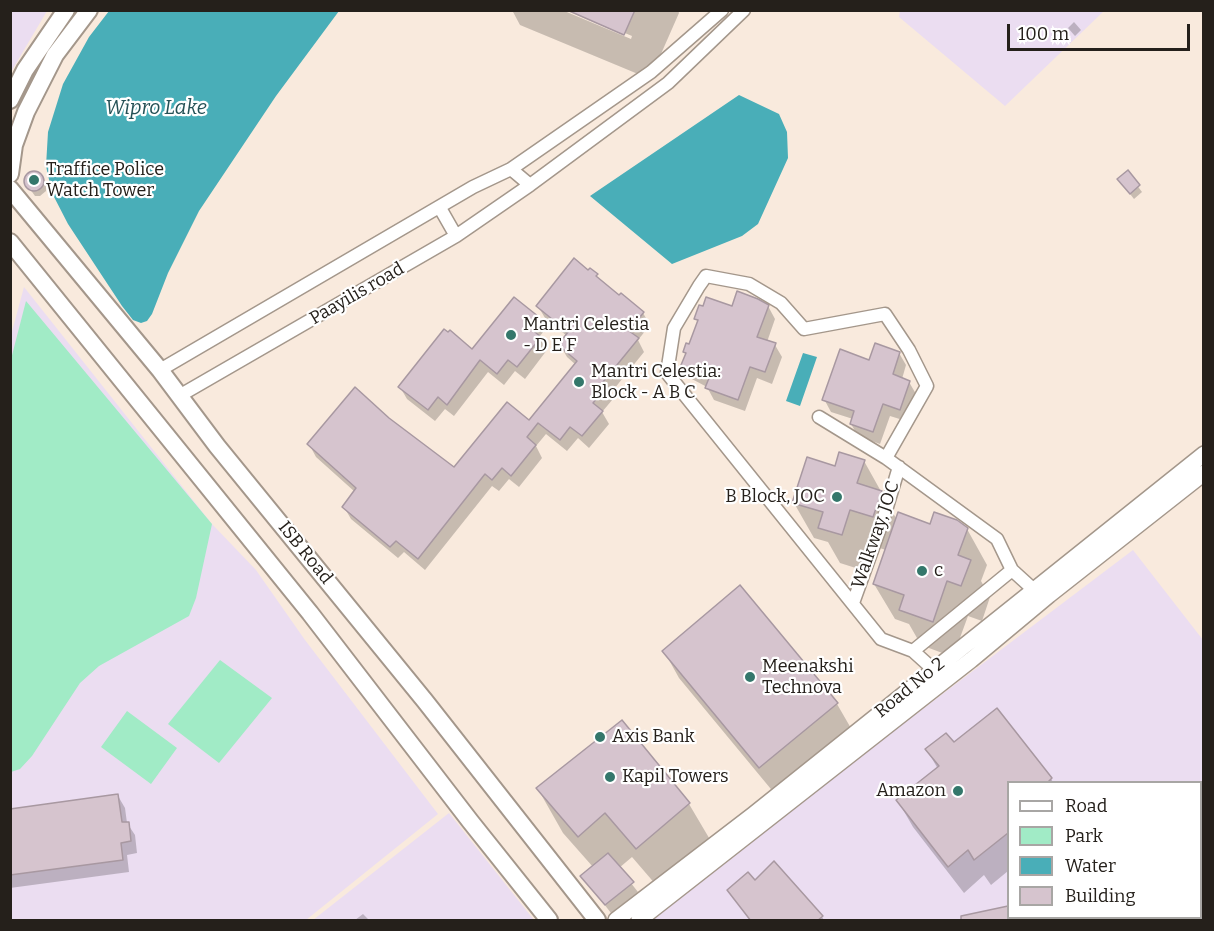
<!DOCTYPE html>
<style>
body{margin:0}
#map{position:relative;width:1214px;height:931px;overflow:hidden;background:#f9eadd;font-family:Bitter,serif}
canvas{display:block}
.frame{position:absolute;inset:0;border:12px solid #25201b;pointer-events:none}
.legend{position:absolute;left:1007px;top:781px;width:195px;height:138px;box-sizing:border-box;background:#fff;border:2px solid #a8a6a4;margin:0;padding:8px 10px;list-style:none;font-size:18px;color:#25201b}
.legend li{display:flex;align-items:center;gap:12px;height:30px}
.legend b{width:30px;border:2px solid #a8a6a4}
.scale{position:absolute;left:1007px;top:24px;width:183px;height:27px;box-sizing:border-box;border:3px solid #25201b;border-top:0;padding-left:8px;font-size:18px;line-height:21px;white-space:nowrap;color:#25201b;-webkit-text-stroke:4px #fff;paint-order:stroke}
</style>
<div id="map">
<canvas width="1214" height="931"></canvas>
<div class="frame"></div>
<ul class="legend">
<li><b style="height:8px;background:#fff"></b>Road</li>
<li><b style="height:16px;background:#a1ebc6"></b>Park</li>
<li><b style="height:16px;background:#49aeb8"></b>Water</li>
<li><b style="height:16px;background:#d6c4ce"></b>Building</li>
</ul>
<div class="scale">100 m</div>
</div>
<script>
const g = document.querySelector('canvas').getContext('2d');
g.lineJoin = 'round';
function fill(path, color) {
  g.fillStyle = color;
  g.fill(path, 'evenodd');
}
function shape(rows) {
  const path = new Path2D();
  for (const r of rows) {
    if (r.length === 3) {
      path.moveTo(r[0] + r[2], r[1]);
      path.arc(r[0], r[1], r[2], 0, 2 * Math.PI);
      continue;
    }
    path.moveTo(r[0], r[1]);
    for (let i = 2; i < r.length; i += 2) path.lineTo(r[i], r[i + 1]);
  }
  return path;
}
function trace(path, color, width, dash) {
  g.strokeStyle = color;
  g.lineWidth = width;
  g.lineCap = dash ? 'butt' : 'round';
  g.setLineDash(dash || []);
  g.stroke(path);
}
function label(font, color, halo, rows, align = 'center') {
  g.font = font + ' Bitter,serif';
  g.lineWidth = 4.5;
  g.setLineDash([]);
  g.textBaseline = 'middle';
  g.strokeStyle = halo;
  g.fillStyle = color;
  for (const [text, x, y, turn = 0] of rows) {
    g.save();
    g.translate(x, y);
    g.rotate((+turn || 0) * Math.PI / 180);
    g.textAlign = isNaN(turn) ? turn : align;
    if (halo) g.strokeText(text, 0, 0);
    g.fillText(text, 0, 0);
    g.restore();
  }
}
fill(shape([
 [11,10,47,11,11,72,10,11],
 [900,10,1104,10,1104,11,1005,106,899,17],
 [24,287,212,524,256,570,305,640,438,814,306,920,11,920,10,339],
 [1133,550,1203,640,1203,920,652,920,781,816],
 [1008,782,1200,782,1200,918,1008,918],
 [449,813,534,920,313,920]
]), '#ebddf1');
fill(shape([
 [26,301,212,524,196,598,189,616,99,666,80,683,32,756,20,769,11,772,10,363],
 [220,660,272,698,219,763,168,724],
 [127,711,177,748,151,784,101,747]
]), '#a1ebc6');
fill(shape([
 [109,11,339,11,276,96,199,211,168,273,152,314,147,321,141,323,133,320,122,306,68,224,52,193,46,166,48,132,63,84,89,37],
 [739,95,779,114,787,132,788,158,758,224,742,236,672,264,590,196],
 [803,353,817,357,800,406,786,401]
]), '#49aeb8');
fill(shape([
 [512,10,562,10,631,39,632,36,570,10,678,10,679,13,650,79,520,25],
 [1074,22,1081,30,1075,36,1068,28],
 [1127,172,1142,192,1134,199,1119,180],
 [31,173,37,173,46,185,46,191,40,196,35,196,27,185,26,180],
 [588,272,596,275,600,282,643,313,650,325,638,340,644,352,610,394,613,399,602,412,609,424,589,448,578,438,567,451,546,434,536,446,542,458,519,487,509,479,499,491,492,486,425,570,404,552,398,558,351,519,344,507,355,492,316,457,309,444,388,419,454,469,529,422,576,365,567,357,560,345,567,336,545,318,538,306],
 [768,306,775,319,767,342,775,345,782,357,772,384,757,378,745,411,714,400,707,387,690,378,683,365,687,355,685,352,690,346,698,323,696,319,732,308],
 [690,370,716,379,715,382,690,373],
 [538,318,545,330,539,337,547,350,525,379,515,371,504,385,488,372,454,416,445,409,435,421,407,399,400,387],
 [899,353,906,365,902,379,909,382,916,394,906,421,890,416,880,444,858,436,851,424,853,419,831,412,824,399,870,361],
 [864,461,897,520,967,529,987,565,981,581,990,597,982,621,968,616,953,657,921,645,909,624,895,619,874,584,886,550,870,545,862,570,840,563,828,542,814,538,794,503,836,468],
 [664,651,837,704,852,730,775,794,679,678],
 [954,744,1051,779,1053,782,1008,782,1008,871,991,885,984,875,964,893,913,827,898,801,938,769,927,750],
 [538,789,689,804,715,848,663,893,632,857,619,868,638,892,611,913,582,876,593,867,563,833],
 [118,796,125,808,127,823,135,835,137,853,127,855,129,872,10,888,10,810],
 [1200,860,1204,865,1204,910,1200,916],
 [755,882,822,917,824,920,750,920,729,890],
 [1008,908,1008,918,1032,918,1034,920,964,920,964,917],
 [363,914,369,920,355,920],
 [1085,918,1200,918,1198,920,1084,920]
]), '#0003');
const building = shape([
 [567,10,635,10,624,35,567,10],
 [1128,170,1140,185,1130,194,1117,179,1128,170],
 [34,181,10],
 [574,258,588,270,590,268,598,274,596,276,619,295,621,293,644,312,629,331,639,338,603,382,607,386,593,403,603,411,582,436,570,427,560,440,538,423,527,437,536,445,511,476,502,468,492,480,485,474,418,559,396,541,390,547,342,507,356,488,307,444,355,387,389,418,454,467,507,402,529,420,577,361,558,345,568,332,536,306,574,258],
 [737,291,758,299,769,305,757,337,776,343,765,372,750,367,738,400,705,388,709,378,688,370,689,368,681,365,686,353,683,352,686,343,689,344,698,320,694,319,699,305,703,306,706,297,732,306,737,291],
 [514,297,539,317,530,328,541,337,517,367,508,360,497,374,480,360,447,405,438,397,428,410,398,387,444,329,448,332,450,330,472,349,514,297],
 [875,343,900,352,893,374,910,381,900,410,883,404,873,432,850,424,854,411,822,400,840,349,869,360,875,343],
 [839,452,865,460,857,483,882,491,873,517,850,510,842,535,818,528,823,512,792,503,807,457,835,466,839,452],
 [898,512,930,524,934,512,957,520,968,528,958,555,971,560,961,586,947,581,933,622,899,610,904,595,873,584,898,512],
 [740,585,838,703,759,768,662,651,740,585],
 [997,708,1052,778,1047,783,1008,783,1008,833,974,860,968,850,948,867,896,800,939,766,925,749,946,733,954,742,997,708],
 [622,720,690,803,636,849,605,813,578,837,536,788,622,720],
 [118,794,122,822,129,822,131,841,121,843,123,860,10,875,10,809,118,794],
 [608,853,634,882,605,905,580,876,608,853],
 [774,861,823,916,817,921,751,921,727,890,748,872,755,880,774,861],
 [1008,906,1008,921,961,921,961,916,1008,906]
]);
fill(building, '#d6c4ce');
trace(building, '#a898a1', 1.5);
const minor = shape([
 [511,169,651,72,722,10],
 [530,185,668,83,744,10],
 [440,208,456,236],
 [160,370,473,187,511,169,530,185,456,236,179,396],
 [819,417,886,458],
 [853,603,883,520,899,467],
 [913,651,1012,570],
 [934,670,913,651,881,639,667,373,674,328,699,286,706,276,749,284,781,303,804,329,885,314,909,350,927,386,886,458,997,539,1012,570,1034,590]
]);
const tertiary = shape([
 [616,920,753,815,1204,454],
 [639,920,971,660,1049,595,1204,473]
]);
const secondary = shape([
 [10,100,25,70,66,10],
 [10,174,14,145,26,112,55,55,89,10],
 [10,189,160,370,217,446,425,701,597,920],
 [10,242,310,613,470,821,549,920]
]);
trace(minor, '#a4978b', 15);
trace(tertiary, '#a4978b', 18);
trace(secondary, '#a4978b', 20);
trace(minor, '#fff', 12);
trace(tertiary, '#fff', 15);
trace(secondary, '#fff', 16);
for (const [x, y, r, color] of [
 [34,180,6,"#34776b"],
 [511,335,6,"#34776b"],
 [579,382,6,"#34776b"],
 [837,497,6,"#34776b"],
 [922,571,6,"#34776b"],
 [750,677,6,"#34776b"],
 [600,737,6,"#34776b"],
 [610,777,6,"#34776b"],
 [958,791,6,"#34776b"]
]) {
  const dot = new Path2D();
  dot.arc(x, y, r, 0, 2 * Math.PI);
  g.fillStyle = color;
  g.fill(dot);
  trace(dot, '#fff', 2);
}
label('18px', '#25201b', '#fff', [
 ["Traffice Police",46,170],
 ["Watch Tower",46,191],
 ["Mantri Celestia",523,325],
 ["- D E F",523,346],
 ["Mantri Celestia:",591,372],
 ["Block - A B C",591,393],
 ["B Block, JOC",825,497,"right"],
 ["c",934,571],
 ["Meenakshi",762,667],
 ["Technova",762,688],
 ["Axis Bank",612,737],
 ["Kapil Towers",622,777],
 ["Amazon",946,791,"right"]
], 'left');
label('18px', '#25201b', '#fff', [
 ["Paayilis road",357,294,-30],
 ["Walkway, JOC",876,535,-71],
 ["ISB Road",305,553,51],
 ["Road No 2",910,688,-39]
]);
label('italic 20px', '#255156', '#fff', [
 ["Wipro Lake",156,108]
]);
</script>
